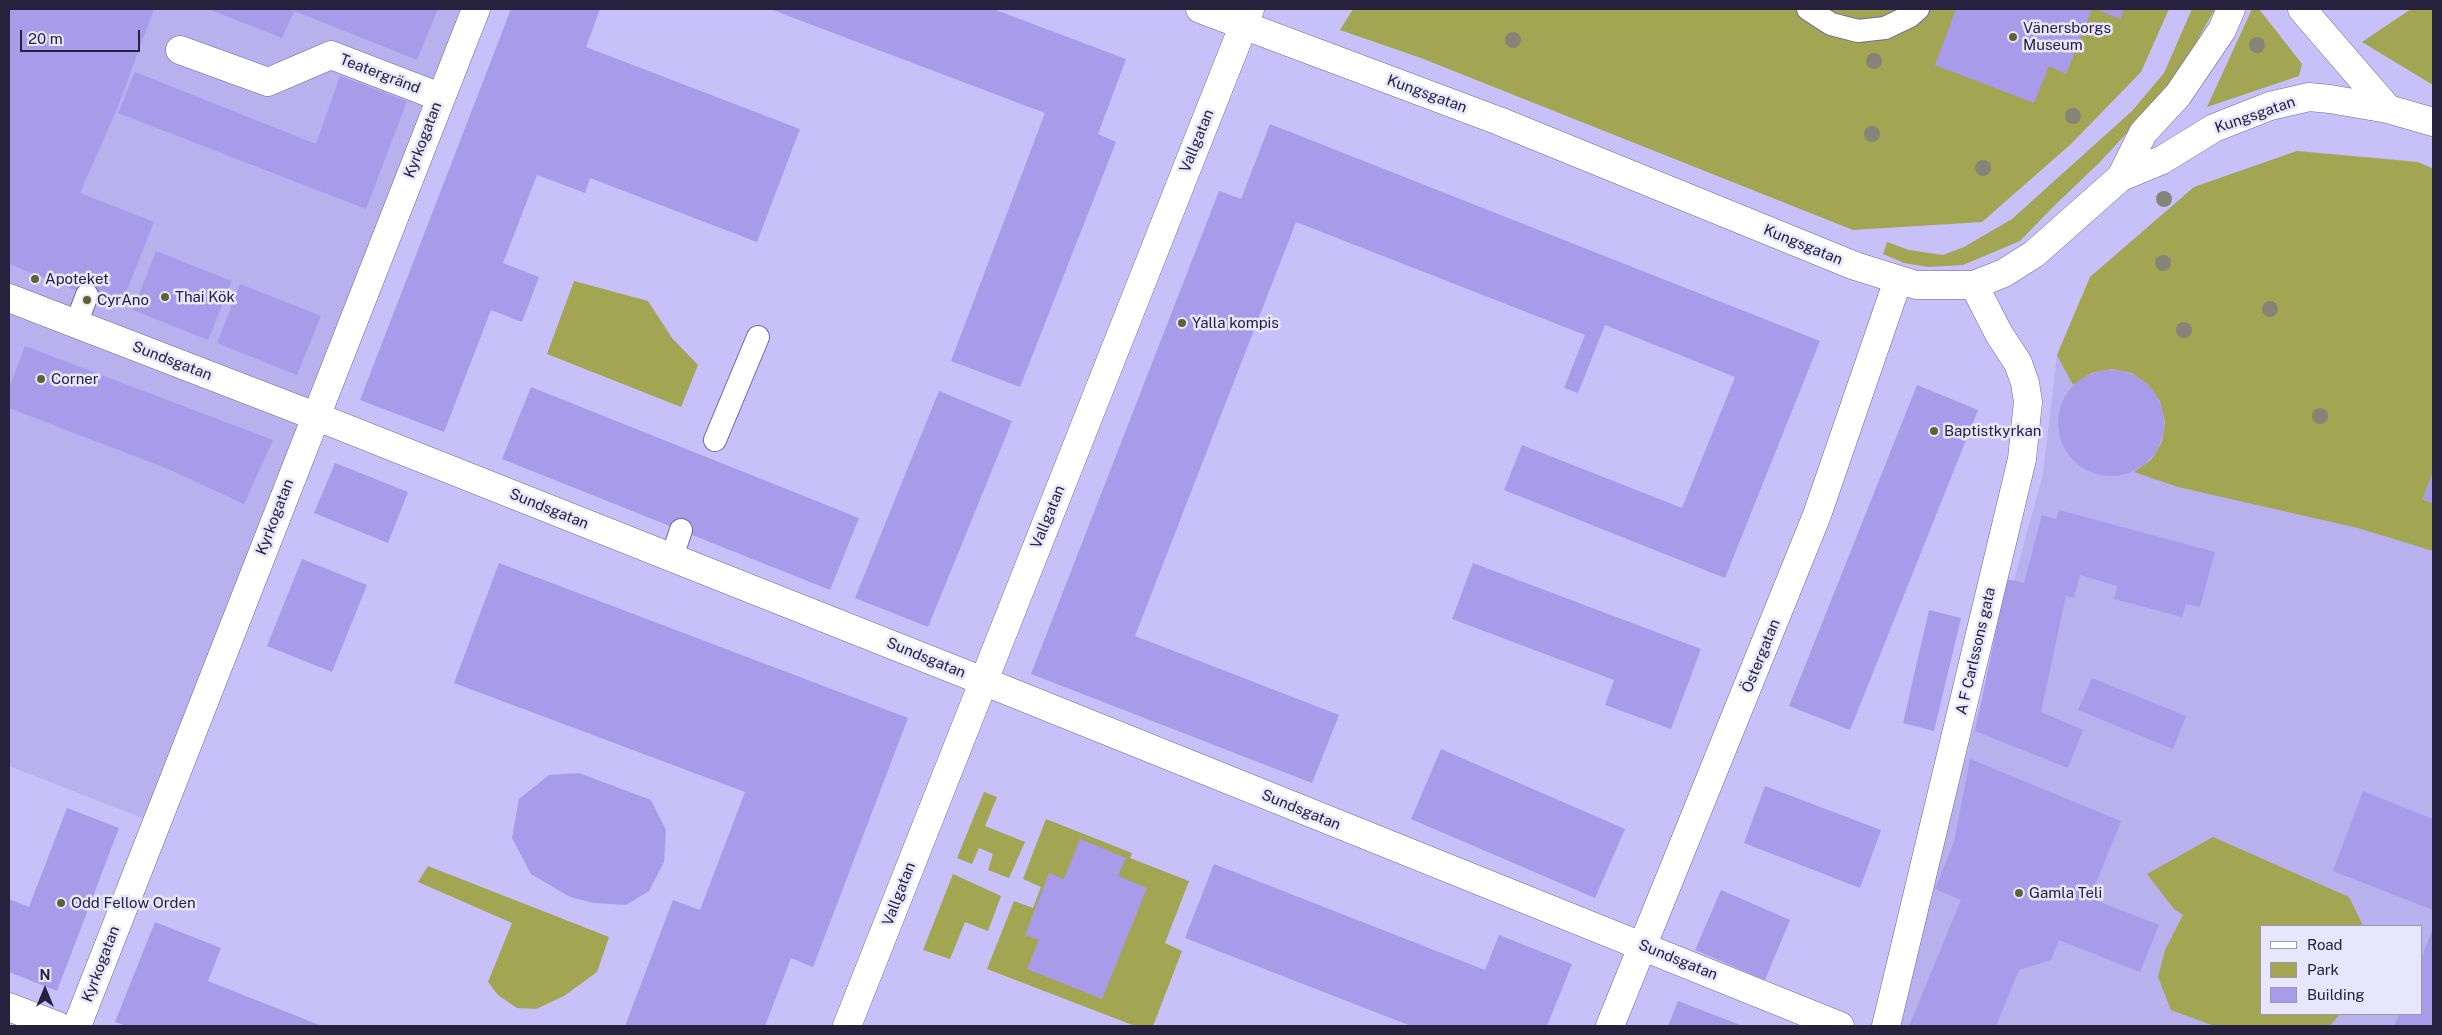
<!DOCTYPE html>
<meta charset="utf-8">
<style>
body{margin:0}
#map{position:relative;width:2442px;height:1035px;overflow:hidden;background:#c7c0f9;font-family:"Public Sans",sans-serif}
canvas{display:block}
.frame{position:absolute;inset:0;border:10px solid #26213c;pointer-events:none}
.legend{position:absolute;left:2260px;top:925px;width:162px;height:90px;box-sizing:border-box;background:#e8e6fc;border:1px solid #9a97af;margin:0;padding:6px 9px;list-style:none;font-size:15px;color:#26213c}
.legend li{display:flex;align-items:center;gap:10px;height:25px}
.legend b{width:25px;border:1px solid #9a97af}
.north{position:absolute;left:20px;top:965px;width:50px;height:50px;-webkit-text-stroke:4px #e8e6fc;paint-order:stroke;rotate:0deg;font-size:14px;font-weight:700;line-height:20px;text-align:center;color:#26213c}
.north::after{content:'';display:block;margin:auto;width:18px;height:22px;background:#26213c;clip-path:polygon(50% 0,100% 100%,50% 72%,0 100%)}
.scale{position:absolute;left:20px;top:30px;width:120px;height:22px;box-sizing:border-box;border:2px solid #26213c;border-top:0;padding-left:6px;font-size:15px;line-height:18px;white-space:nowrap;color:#26213c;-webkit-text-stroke:4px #e8e6fc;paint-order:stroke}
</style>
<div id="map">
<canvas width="2442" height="1035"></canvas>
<div class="frame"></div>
<ul class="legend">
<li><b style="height:6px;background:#fff"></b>Road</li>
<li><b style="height:14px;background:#a2a552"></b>Park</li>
<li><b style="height:14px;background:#a89bea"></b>Building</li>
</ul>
<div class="north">N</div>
<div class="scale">20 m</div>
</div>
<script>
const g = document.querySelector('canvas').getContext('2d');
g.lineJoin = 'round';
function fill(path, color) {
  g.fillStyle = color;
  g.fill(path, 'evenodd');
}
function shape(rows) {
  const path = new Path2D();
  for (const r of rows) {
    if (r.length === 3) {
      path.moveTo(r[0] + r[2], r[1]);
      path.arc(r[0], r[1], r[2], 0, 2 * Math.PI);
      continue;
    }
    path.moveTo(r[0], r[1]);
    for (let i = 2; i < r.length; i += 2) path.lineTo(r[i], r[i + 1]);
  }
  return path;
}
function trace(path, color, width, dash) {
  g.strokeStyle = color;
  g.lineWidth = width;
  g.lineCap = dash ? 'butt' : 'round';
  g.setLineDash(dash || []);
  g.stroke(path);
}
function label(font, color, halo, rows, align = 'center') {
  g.font = font + ' "Public Sans",sans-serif';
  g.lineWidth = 5;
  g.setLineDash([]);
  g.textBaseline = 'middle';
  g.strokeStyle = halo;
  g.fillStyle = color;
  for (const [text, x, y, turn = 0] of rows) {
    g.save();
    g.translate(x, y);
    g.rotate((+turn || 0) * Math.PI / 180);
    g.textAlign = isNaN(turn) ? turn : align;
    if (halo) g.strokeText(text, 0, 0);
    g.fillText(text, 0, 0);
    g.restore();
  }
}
fill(shape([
 [9,9,464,9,310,402,9,283],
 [2297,151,2418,162,2433,168,2433,1026,1898,1026,1926,903,2043,474,2057,355,2090,277,2194,187],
 [2261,926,2421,926,2421,1014,2261,1014],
 [9,310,300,422,145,819,9,766]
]), '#b9b1ee');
fill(shape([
 [1353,9,2169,9,2141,72,2071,144,1982,222,1853,230,1421,58,1340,30],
 [2192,9,2215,9,2173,83,2100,162,2053,207,2020,241,1963,265,1928,267,1904,263,1883,254,1887,242,1909,250,1943,255,1964,247,2012,219,2132,111,2164,73],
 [2252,9,2259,9,2302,64,2299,76,2207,107],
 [2411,9,2433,9,2433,85,2362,42],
 [2297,151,2418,162,2433,169,2433,472,2423,499,2433,503,2433,551,2358,528,2178,487,2134,472,2151,460,2162,442,2165,422,2160,401,2148,385,2132,373,2112,369,2091,373,2073,385,2057,355,2090,277,2194,187],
 [574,281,648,301,672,338,698,365,681,407,547,354],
 [984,792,997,797,985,826,1025,842,1009,878,988,870,993,854,979,848,972,864,957,858],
 [1046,819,1132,853,1130,858,1189,881,1165,943,1182,951,1153,1026,1135,1026,987,969,1014,901,1033,908,1041,887,1023,879],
 [2213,837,2349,897,2363,926,2261,926,2261,1014,2340,1014,2330,1026,2214,1026,2171,1010,2158,977,2165,950,2183,915,2174,909,2147,874],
 [428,866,609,937,597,972,564,996,536,1009,517,1008,498,995,488,982,512,923,418,882],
 [953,874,1001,896,988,931,965,922,950,959,923,950]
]), '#a2a552');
fill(shape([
 [10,9,154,9,117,109,80,193,154,222,120,308,9,264],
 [208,9,438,9,417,60,294,11,282,38],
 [511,9,600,9,586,47,800,129,757,242,590,178,585,193,537,175,503,263,539,277,522,322,491,310,444,432,360,400],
 [770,9,993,9,1126,59,1098,134,1116,142,1020,387,951,361,1045,113],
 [1956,9,2092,9,2066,74,2049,66,2034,103,1935,65],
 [2096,9,2124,9,2120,19],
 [135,72,316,144,340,76,407,101,366,209,118,113],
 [1270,124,1820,341,1725,578,1504,490,1522,445,1682,508,1735,377,1605,325,1578,393,1564,388,1585,335,1296,222,1135,636,1339,715,1312,783,1031,674,1219,191,1241,199],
 [156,251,232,281,208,340,133,310],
 [240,284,321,316,297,375,217,343],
 [25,346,273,440,244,504,168,469,9,408,9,388],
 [2111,423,53],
 [1917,385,1978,410,1850,730,1789,706],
 [531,387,859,518,830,590,502,459],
 [939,391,1012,421,928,627,855,598],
 [335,463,408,492,388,543,314,513],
 [2433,473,2433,503,2423,500],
 [2059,510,2215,552,2200,607,2186,604,2182,617,2114,599,2117,586,2080,575,2074,598,2066,596,2041,712,2083,730,2068,768,1975,731,2007,579,2024,583,2042,515,2056,519],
 [302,559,367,585,332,672,267,646],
 [499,563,908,718,813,967,791,958,765,1026,625,1026,673,900,700,910,745,792,454,683],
 [1473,563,1701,649,1671,729,1605,705,1614,680,1452,619],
 [1929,610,1961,618,1934,731,1903,723],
 [2092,678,2186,716,2173,749,2078,710],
 [1441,749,1625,829,1595,898,1411,819],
 [1970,759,2121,821,2090,898,2159,925,2140,972,2059,940,2051,960,2019,970,1996,1026,1909,1026,1961,900,1935,889,1954,842],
 [579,773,651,800,666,830,664,862,649,891,626,905,594,903,570,897,531,874,512,838,519,799,549,775],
 [1765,786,1881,830,1860,888,1744,843],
 [2363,791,2433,819,2433,910,2333,871],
 [67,808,119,828,57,991,9,972,9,899,29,907],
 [1080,839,1126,858,1118,876,1147,888,1102,999,1027,969,1039,940,1025,935,1049,873,1064,879],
 [1214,864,1485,970,1499,935,1572,964,1547,1026,1411,1026,1185,938],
 [1721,890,1790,920,1765,980,1695,950],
 [155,922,221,948,208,981,322,1026,126,1026,115,1022],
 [2433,928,2433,1026,2394,1026,2399,1014,2421,1014,2421,959],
 [1678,1001,1743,1026,1668,1026]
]), '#a89bea');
const lane = shape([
 [1808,9,1831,24,1858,31,1885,28,1910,16,1918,9],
 [76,324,87,295],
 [715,440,758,337],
 [672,557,681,530]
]);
const street = shape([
 [180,50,268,82,331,55,440,97],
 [9,298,315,416,983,681,1840,1026],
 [9,1007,58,1026],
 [77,1026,476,9],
 [847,1026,1250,9],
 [1610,1026,1817,515,1898,280],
 [1886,1026,2022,459,2028,402,2025,383,2018,363,1999,334,1974,285]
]);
const secondary = shape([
 [1200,9,1499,121,1855,266,1916,285,1974,285,2004,273,2034,254,2121,177,2162,160,2214,128,2270,106,2309,97,2330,99,2388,109,2433,122],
 [2302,9,2388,109],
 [2121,177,2143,133,2178,95,2222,30,2231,9]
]);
trace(lane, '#7065a5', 24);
trace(street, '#7065a5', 29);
trace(secondary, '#7065a5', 29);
trace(lane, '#fff', 22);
trace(street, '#fff', 28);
trace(secondary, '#fff', 28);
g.fillStyle = '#868478';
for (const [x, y] of [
 [1513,40],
 [2257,45],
 [1874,61],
 [2073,116],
 [1872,134],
 [1983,168],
 [2164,199],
 [2163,263],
 [2270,309],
 [2184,330],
 [2320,416]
]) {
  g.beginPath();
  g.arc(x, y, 8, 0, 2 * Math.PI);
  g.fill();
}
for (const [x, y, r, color] of [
 [2013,37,5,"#606230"],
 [35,279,5,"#606230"],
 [165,297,5,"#606230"],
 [87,300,5,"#606230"],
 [1182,323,5,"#606230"],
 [41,379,5,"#606230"],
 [1934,431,5,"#606230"],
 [2019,893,5,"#606230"],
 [61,903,5,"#606230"]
]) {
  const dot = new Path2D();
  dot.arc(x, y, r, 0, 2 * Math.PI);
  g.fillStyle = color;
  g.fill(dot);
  trace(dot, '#e8e6fc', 2);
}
label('15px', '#26213c', '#e8e6fc', [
 ["Vänersborgs",2023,28],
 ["Museum",2023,45],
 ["Apoteket",45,279],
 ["Thai Kök",175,297],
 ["CyrAno",97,300],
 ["Yalla kompis",1192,323],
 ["Corner",51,379],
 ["Baptistkyrkan",1944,431],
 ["Gamla Teli",2029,893],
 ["Odd Fellow Orden",71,903]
], 'left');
label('15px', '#26213c', '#e8e6fc', [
 ["Teatergränd",380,74,21],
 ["Kungsgatan",1427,94,20],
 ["Kungsgatan",2255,115,-19],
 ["Kyrkogatan",423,140,-69],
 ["Vallgatan",1197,141,-68],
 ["Kungsgatan",1803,245,22],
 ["Sundsgatan",172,361,21],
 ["Sundsgatan",549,509,22],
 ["Kyrkogatan",275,517,-69],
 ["Vallgatan",1048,517,-68],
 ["A F Carlssons gata",1976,651,-77],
 ["Östergatan",1761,656,-68],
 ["Sundsgatan",926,658,22],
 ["Sundsgatan",1301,810,22],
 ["Vallgatan",899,894,-69],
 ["Sundsgatan",1678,960,22],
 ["Kyrkogatan",101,964,-69]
]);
</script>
